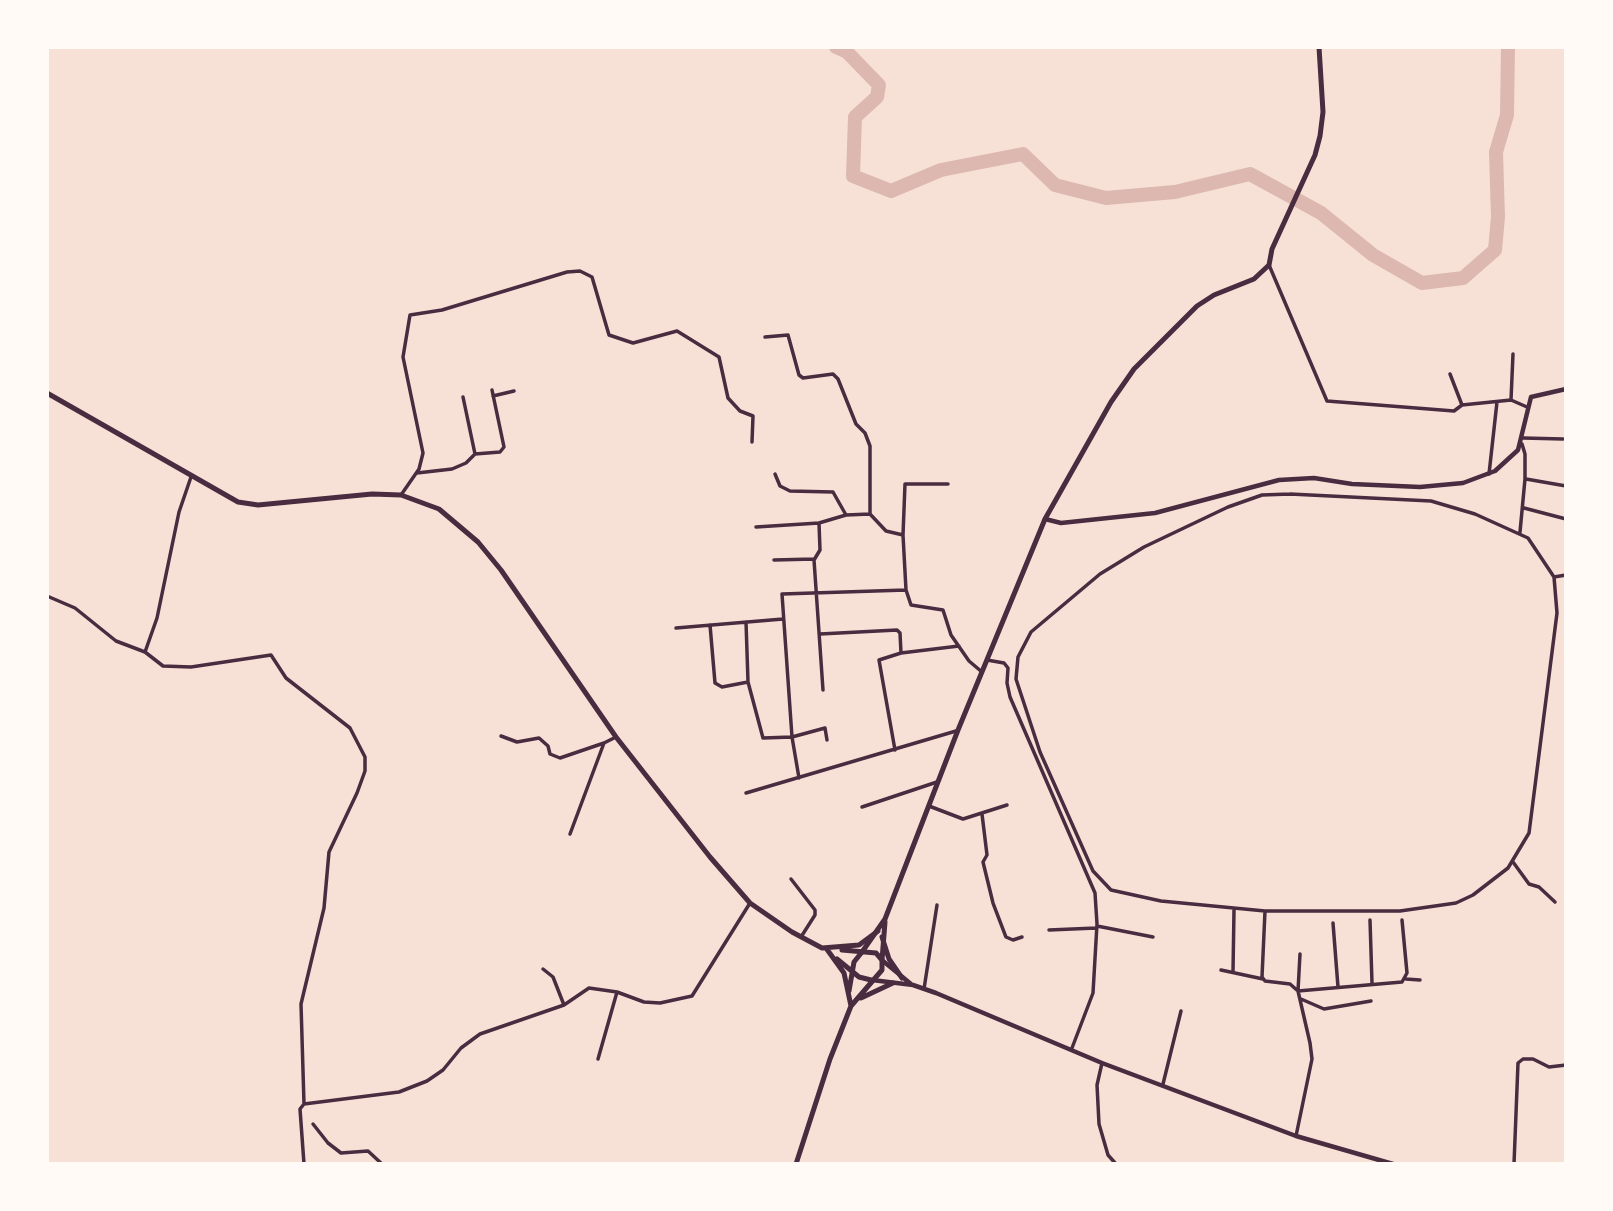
<!DOCTYPE html>
<style>
body{margin:0}
#map{position:relative;width:1613px;height:1211px;overflow:hidden;background:#f7e1d7;font-family:Lato,sans-serif}
canvas{display:block}
.frame{position:absolute;inset:0;border:49px solid #fffaf5;pointer-events:none}
</style>
<div id="map">
<canvas width="1613" height="1211"></canvas>
<div class="frame"></div>
</div>
<script>
const g = document.querySelector('canvas').getContext('2d');
g.lineJoin = 'round';
function shape(rows) {
  const path = new Path2D();
  for (const r of rows) {
    path.moveTo(r[0], r[1]);
    for (let i = 2; i < r.length; i += 2) path.lineTo(r[i], r[i + 1]);
  }
  return path;
}
function trace(path, color, width, dash) {
  g.strokeStyle = color;
  g.lineWidth = width;
  g.lineCap = dash ? 'butt' : 'round';
  g.setLineDash(dash || []);
  g.stroke(path);
}
trace(shape([
 [836,47,847,52,879,85,877,97,855,117,853,176,891,191,941,170,1023,154,1055,185,1106,198,1175,192,1250,174,1321,213,1373,255,1422,283,1463,278,1495,250,1498,217,1496,152,1507,115,1508,47]
]), '#dcb8b0', 14);
trace(shape([
 [1269,265,1327,401,1454,411,1462,405],
 [765,337,788,335,799,375,803,378,833,374,838,379,856,424,865,433,870,446,870,514],
 [1513,354,1511,400,1527,407],
 [1450,374,1462,405,1511,400],
 [493,396,514,391],
 [1523,438,1563,439],
 [475,454,500,452,504,447,492,390],
 [417,473,452,469,466,463,475,454,463,397],
 [775,474,780,486,790,491,833,492,846,515],
 [1489,474,1497,402],
 [1526,479,1566,486],
 [1290,494,1431,501,1475,514,1528,538,1554,577,1557,613,1529,833,1508,868,1473,895,1456,903,1400,911,1265,911,1161,901,1111,890,1093,871,1040,752,1016,679,1018,657,1031,632,1100,574,1144,547,1228,507,1262,495,1290,494],
 [401,495,419,469,423,453,403,357,410,315,442,310,567,272,580,271,592,277,609,335,633,343,677,331,719,357,728,398,740,411,753,416,752,442],
 [1524,508,1566,519],
 [819,523,846,515,870,514,886,531,903,535,906,590,911,605,943,610,951,635,969,661,982,672],
 [756,527,819,523,820,550,814,560,823,690],
 [1520,532,1525,479,1525,454,1522,444],
 [903,535,905,484,948,484],
 [774,560,814,559],
 [1554,577,1566,575],
 [47,596,75,608,116,641,145,652,157,618,179,512,191,477],
 [746,622,748,682,763,738,792,737,825,728,827,740],
 [710,625,715,683,722,687,748,682],
 [676,628,783,619],
 [820,634,897,630,900,633,901,653],
 [145,652,163,666,191,667,271,655,286,678,350,728,365,757,365,771,357,793,329,852,324,908,301,1004,304,1104,300,1109,304,1164],
 [987,660,1004,663,1008,668,1007,683,1010,697,1095,893,1097,924,1093,993,1072,1048],
 [501,736,517,742,539,738,548,746,550,754,560,758,604,743],
 [895,750,879,660,901,653,959,646],
 [799,778,792,737,782,594,906,590],
 [746,793,956,731],
 [929,806,963,819,1007,805],
 [862,807,937,782],
 [982,814,987,855,983,862,993,903,1006,937,1013,940,1022,937],
 [570,834,604,743,616,737],
 [1513,862,1529,884,1539,887,1555,902],
 [791,879,815,910,815,915,801,937],
 [1265,911,1262,977,1265,981,1290,984,1298,991,1310,1043,1312,1059,1296,1136],
 [1370,920,1372,983],
 [1333,923,1338,987],
 [1097,926,1153,937],
 [1049,930,1096,928],
 [1300,954,1298,991,1402,982,1407,973,1402,920],
 [543,969,553,977,564,1005],
 [1221,970,1263,979],
 [1233,972,1234,910],
 [1406,979,1420,980],
 [924,989,937,905],
 [1301,999,1324,1009,1371,1001],
 [598,1059,617,992],
 [1102,1063,1097,1085,1099,1124,1108,1155,1116,1164],
 [1163,1084,1181,1011],
 [304,1104,399,1092,427,1081,443,1070,461,1048,480,1034,564,1005,589,988,617,992,644,1002,660,1003,692,996,750,903],
 [313,1124,328,1143,341,1153,368,1151,382,1164],
 [1514,1164,1518,1063,1523,1059,1533,1059,1549,1067,1566,1065]
]), '#4a2c40', 3.5);
trace(shape([
 [1045,519,1061,523,1155,513,1279,480,1314,478,1352,484,1420,487,1463,483,1495,471,1518,450,1531,397,1566,389]
]), '#4a2c40', 4.5);
trace(shape([
 [883,961,911,984],
 [872,980,913,985,936,993,1102,1063,1296,1136,1393,1164]
]), '#4a2c40', 4.5);
trace(shape([
 [882,937,889,959,902,978],
 [862,952,885,919,958,730,1045,519,1111,402,1134,369,1197,306,1214,295,1254,279,1269,265,1272,249,1315,155,1320,136,1323,112,1319,47],
 [882,960,885,922]
]), '#4a2c40', 5);
trace(shape([
 [47,393,238,502,258,505,372,494,401,495,439,509,478,542,501,570,616,737,710,857,750,903,792,932,822,948,859,945,878,931],
 [826,948,844,973,851,1006],
 [837,959,859,977,871,980],
 [849,991,854,962,862,952],
 [861,998,893,983],
 [796,1164,830,1059,851,1006,882,970,882,960,876,953,842,950]
]), '#4a2c40', 5);
</script>
